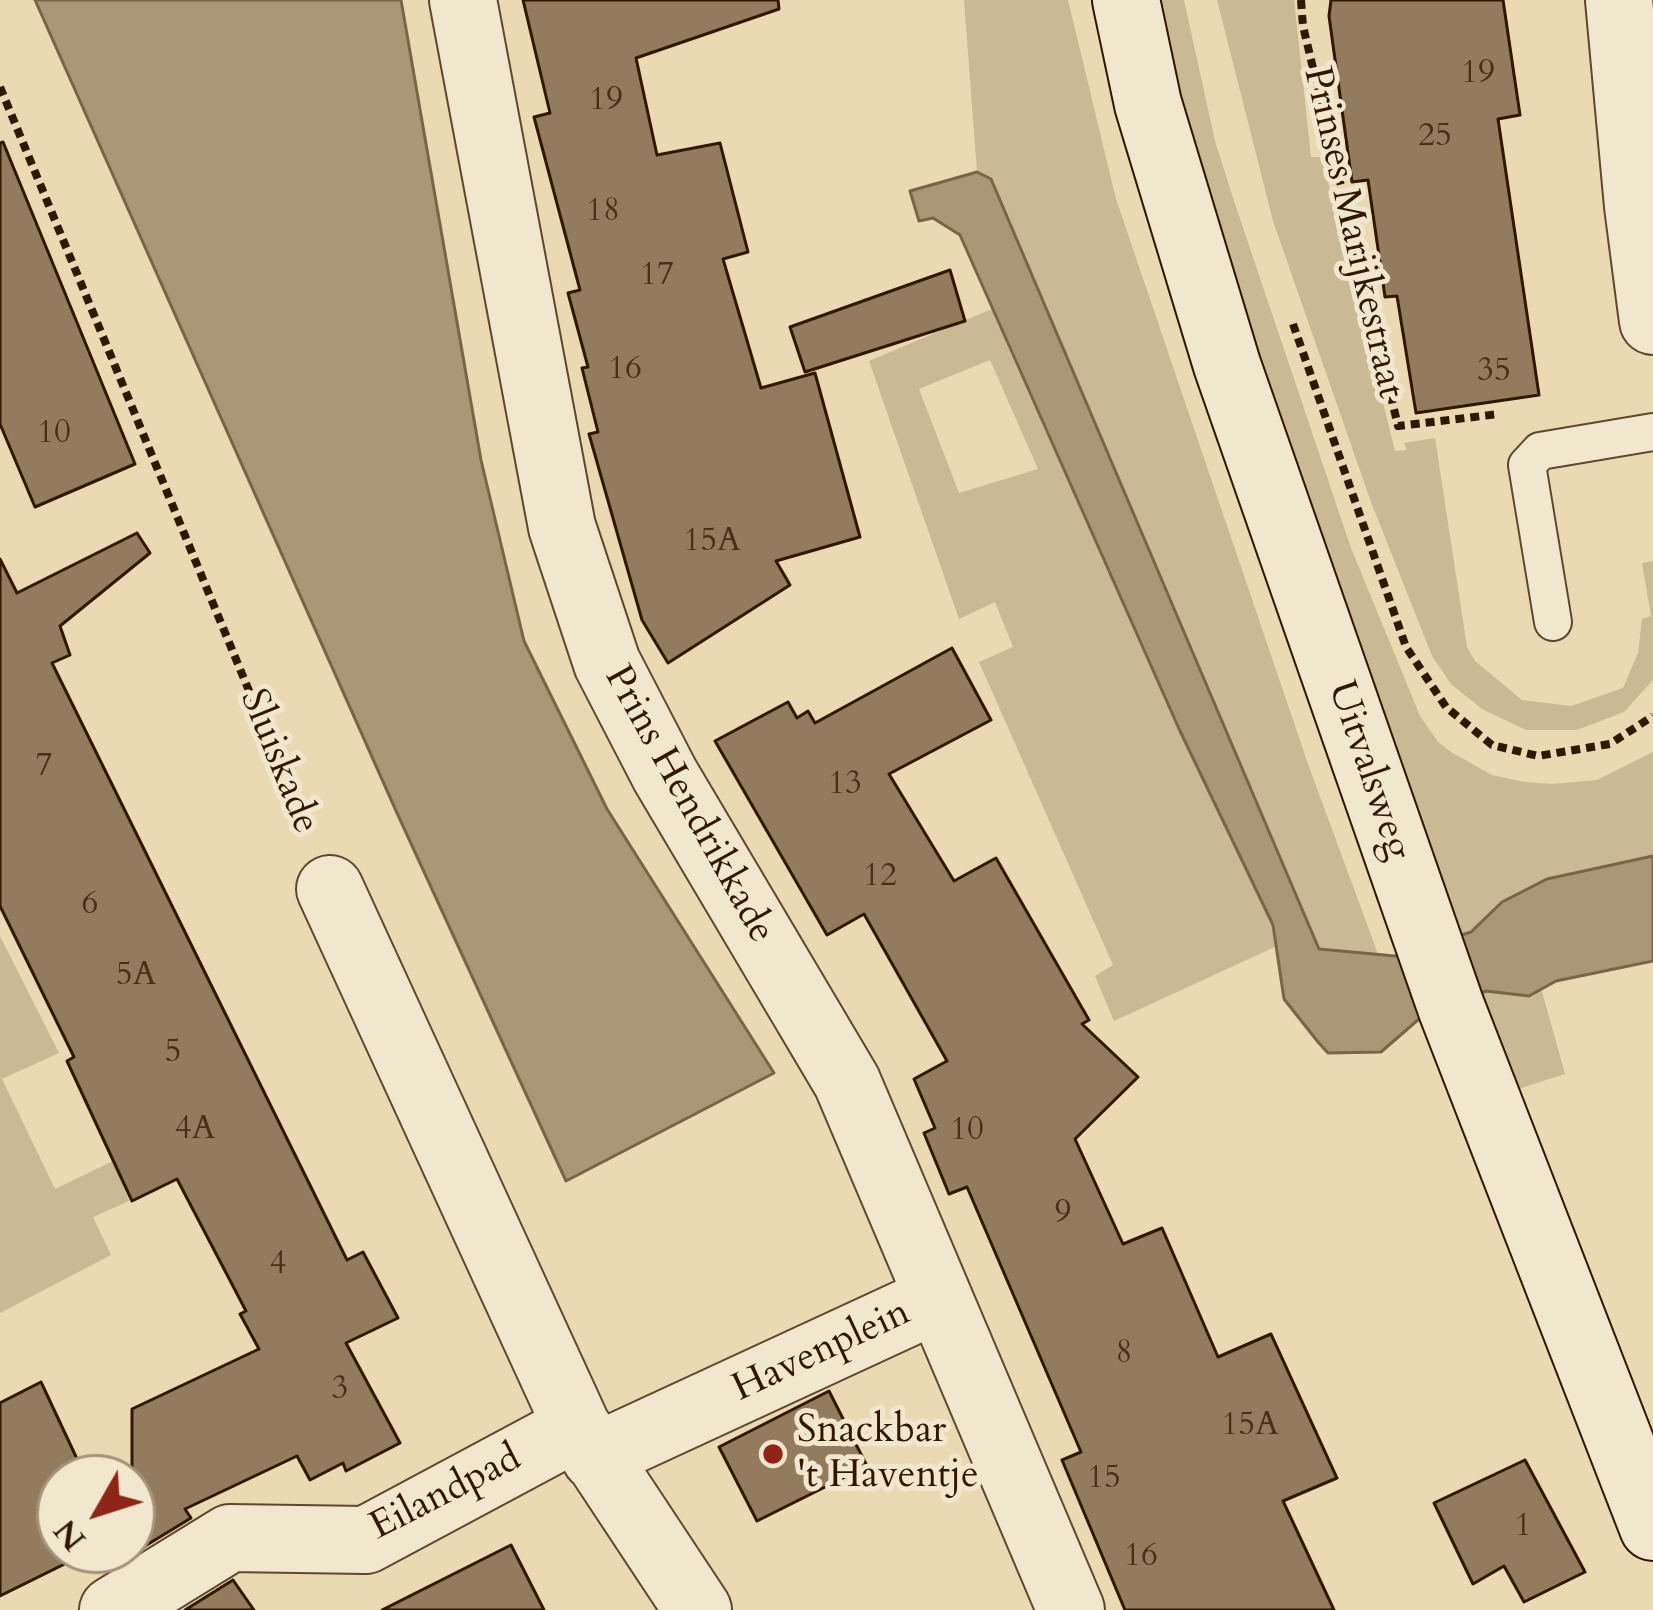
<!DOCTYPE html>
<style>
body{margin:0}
#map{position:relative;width:1653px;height:1610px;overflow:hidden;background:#ead9b3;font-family:Cardo,serif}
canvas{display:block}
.north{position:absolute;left:36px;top:1454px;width:120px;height:120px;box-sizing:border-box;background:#f1e6ce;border:3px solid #a5937c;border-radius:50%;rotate:231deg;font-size:33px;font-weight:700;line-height:48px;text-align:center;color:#321700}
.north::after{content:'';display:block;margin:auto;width:42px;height:54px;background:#8f2418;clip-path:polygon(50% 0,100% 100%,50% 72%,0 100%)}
</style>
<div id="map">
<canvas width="1653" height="1610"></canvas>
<div class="north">N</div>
</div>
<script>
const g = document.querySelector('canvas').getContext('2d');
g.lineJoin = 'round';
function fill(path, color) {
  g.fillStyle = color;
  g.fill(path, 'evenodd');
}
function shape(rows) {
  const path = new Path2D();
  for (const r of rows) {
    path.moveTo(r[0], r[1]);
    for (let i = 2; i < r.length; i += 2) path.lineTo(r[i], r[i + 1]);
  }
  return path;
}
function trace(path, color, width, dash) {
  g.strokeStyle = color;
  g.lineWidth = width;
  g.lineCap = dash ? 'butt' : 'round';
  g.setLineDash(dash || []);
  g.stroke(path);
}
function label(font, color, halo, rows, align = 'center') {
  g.font = font + ' Cardo,serif';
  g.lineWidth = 10;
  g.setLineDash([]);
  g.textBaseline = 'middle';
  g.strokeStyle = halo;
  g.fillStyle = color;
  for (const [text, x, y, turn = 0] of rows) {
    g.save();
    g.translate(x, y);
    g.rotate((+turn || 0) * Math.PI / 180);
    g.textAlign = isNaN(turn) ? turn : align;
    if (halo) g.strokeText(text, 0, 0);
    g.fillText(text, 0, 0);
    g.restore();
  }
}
fill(shape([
 [964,0,1068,0,1116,199,1308,764,1378,954,1319,950,991,179,977,172],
 [1154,0,1184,0,1215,141,1234,201,1351,548,1420,716,1438,742,1451,752,1492,775,1525,782,1552,784,1597,780,1653,752,1653,856,1547,879,1502,902,1471,932,1458,936,1216,240],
 [1217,0,1294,0,1311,157,1322,157,1395,451,1407,450,1404,443,1435,438,1467,647,1475,661,1522,700,1571,706,1623,688,1638,653,1642,619,1651,616,1642,563,1653,561,1653,680,1624,712,1577,730,1526,730,1482,709,1451,684,1432,656,1371,502,1273,221],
 [994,308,1006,343,1180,731,1273,925,1277,946,1114,1021,1095,976,1113,965,979,662,1013,647,995,602,959,619,869,361],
 [990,360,1038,469,959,493,919,389],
 [0,936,59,1053,2,1079,55,1189,113,1161,129,1201,93,1217,111,1255,0,1313],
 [1541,988,1565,1074,1515,1090,1479,994,1486,991,1528,996]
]), '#cbb895');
const water = shape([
 [35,0,401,0,481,460,524,641,607,809,774,1073,566,1181,397,813,35,0],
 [977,172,991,179,1319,949,1395,956,1471,932,1502,902,1547,879,1653,856,1653,961,1556,981,1529,996,1486,991,1419,1019,1381,1052,1328,1053,1318,1042,1284,999,1273,925,1180,731,960,235,933,218,919,221,910,191,977,172]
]);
fill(water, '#ab9776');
trace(water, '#7b6447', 3);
const building = shape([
 [523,0,778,0,779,9,636,58,657,155,720,143,748,252,723,259,761,388,815,373,860,537,776,561,790,585,668,663,642,620,589,434,598,432,582,368,588,367,568,293,580,290,534,117,550,113,523,0],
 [1331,0,1503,0,1520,115,1498,119,1539,395,1416,413,1397,296,1385,297,1368,180,1352,182,1329,16,1331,0],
 [3,142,135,464,35,507,0,424,0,143,3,142],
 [950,270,965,321,805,372,790,327,950,270],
 [137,533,150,553,60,626,70,655,52,663,347,1260,363,1252,398,1318,346,1343,400,1443,346,1471,343,1463,310,1480,297,1456,185,1509,191,1518,132,1554,132,1409,259,1349,240,1314,246,1311,177,1179,132,1201,67,1061,74,1057,0,906,0,559,17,593,137,533],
 [952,648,991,720,889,774,954,881,996,858,1089,1020,1082,1024,1138,1077,1075,1139,1123,1244,1162,1228,1218,1357,1271,1334,1337,1478,1283,1501,1334,1610,1125,1610,1062,1460,1081,1452,967,1187,949,1194,924,1133,935,1128,914,1079,947,1061,864,914,827,935,715,741,788,702,797,718,808,711,815,723,952,648],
 [41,1382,86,1478,60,1478,60,1550,93,1550,0,1596,0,1403,41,1382],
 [829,1391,867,1466,757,1521,719,1447,829,1391],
 [1525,1460,1585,1572,1524,1602,1504,1566,1473,1584,1434,1503,1525,1460],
 [511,1545,544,1610,382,1610,511,1545],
 [233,1580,254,1610,185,1610,233,1580]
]);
fill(building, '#927c5d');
trace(building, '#321700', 3);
const lane = shape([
 [1553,622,1527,465,1540,451,1653,432]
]);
const street = shape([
 [463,0,562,527,607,663,665,775,847,1082,1071,1610],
 [1619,0,1638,206,1653,321],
 [330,889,577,1427,698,1610],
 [595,1457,937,1299],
 [113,1610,230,1538,366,1540,577,1427]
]);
const secondary = shape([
 [1126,0,1148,104,1227,365,1451,1007,1653,1527]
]);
trace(lane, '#60482d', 40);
trace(street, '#60482d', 70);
trace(secondary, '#321700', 70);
trace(shape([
 [1301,0,1303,26,1398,426,1499,414],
 [0,87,306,829],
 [1293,324,1406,647,1446,707,1492,745,1538,756,1610,744,1653,716]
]), '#321700', 8, [9, 6]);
trace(lane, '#f1e6ce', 36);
trace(street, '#f1e6ce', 66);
trace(secondary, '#f1e6ce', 66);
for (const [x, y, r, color] of [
 [773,1454,12,"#8f2418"]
]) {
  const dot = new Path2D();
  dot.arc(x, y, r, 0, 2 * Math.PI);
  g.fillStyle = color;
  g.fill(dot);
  trace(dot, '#f1e6ce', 4.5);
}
label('33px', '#4a3017', null, [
 ["19",1478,74],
 ["19",606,101],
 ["25",1435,137],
 ["18",603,212],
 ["17",657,276],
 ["16",625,370],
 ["35",1494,372],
 ["10",54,434],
 ["15A",712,542],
 ["7",44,767],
 ["13",845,785],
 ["12",880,877],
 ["6",90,905],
 ["5A",136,976],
 ["5",173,1053],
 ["4A",195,1130],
 ["10",967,1131],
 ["9",1063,1214],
 ["4",278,1265],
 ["8",1124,1354],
 ["3",340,1390],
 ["15A",1250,1426],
 ["15",1104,1479],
 ["1",1523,1527],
 ["16",1141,1557]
]);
label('39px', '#321700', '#f1e6ce', [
 ["Prinses Marijkestraat",1352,233,77],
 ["Sluiskade",278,762,68],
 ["Uitvalsweg",1368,771,71],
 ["Prins Hendrikkade",688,805,61],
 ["Havenplein",822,1352,-25],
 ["Eilandpad",446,1494,-27]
]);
label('39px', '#321700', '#f1e6ce', [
 ["Snackbar",797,1432],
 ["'t Haventje",797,1477]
], 'left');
</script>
